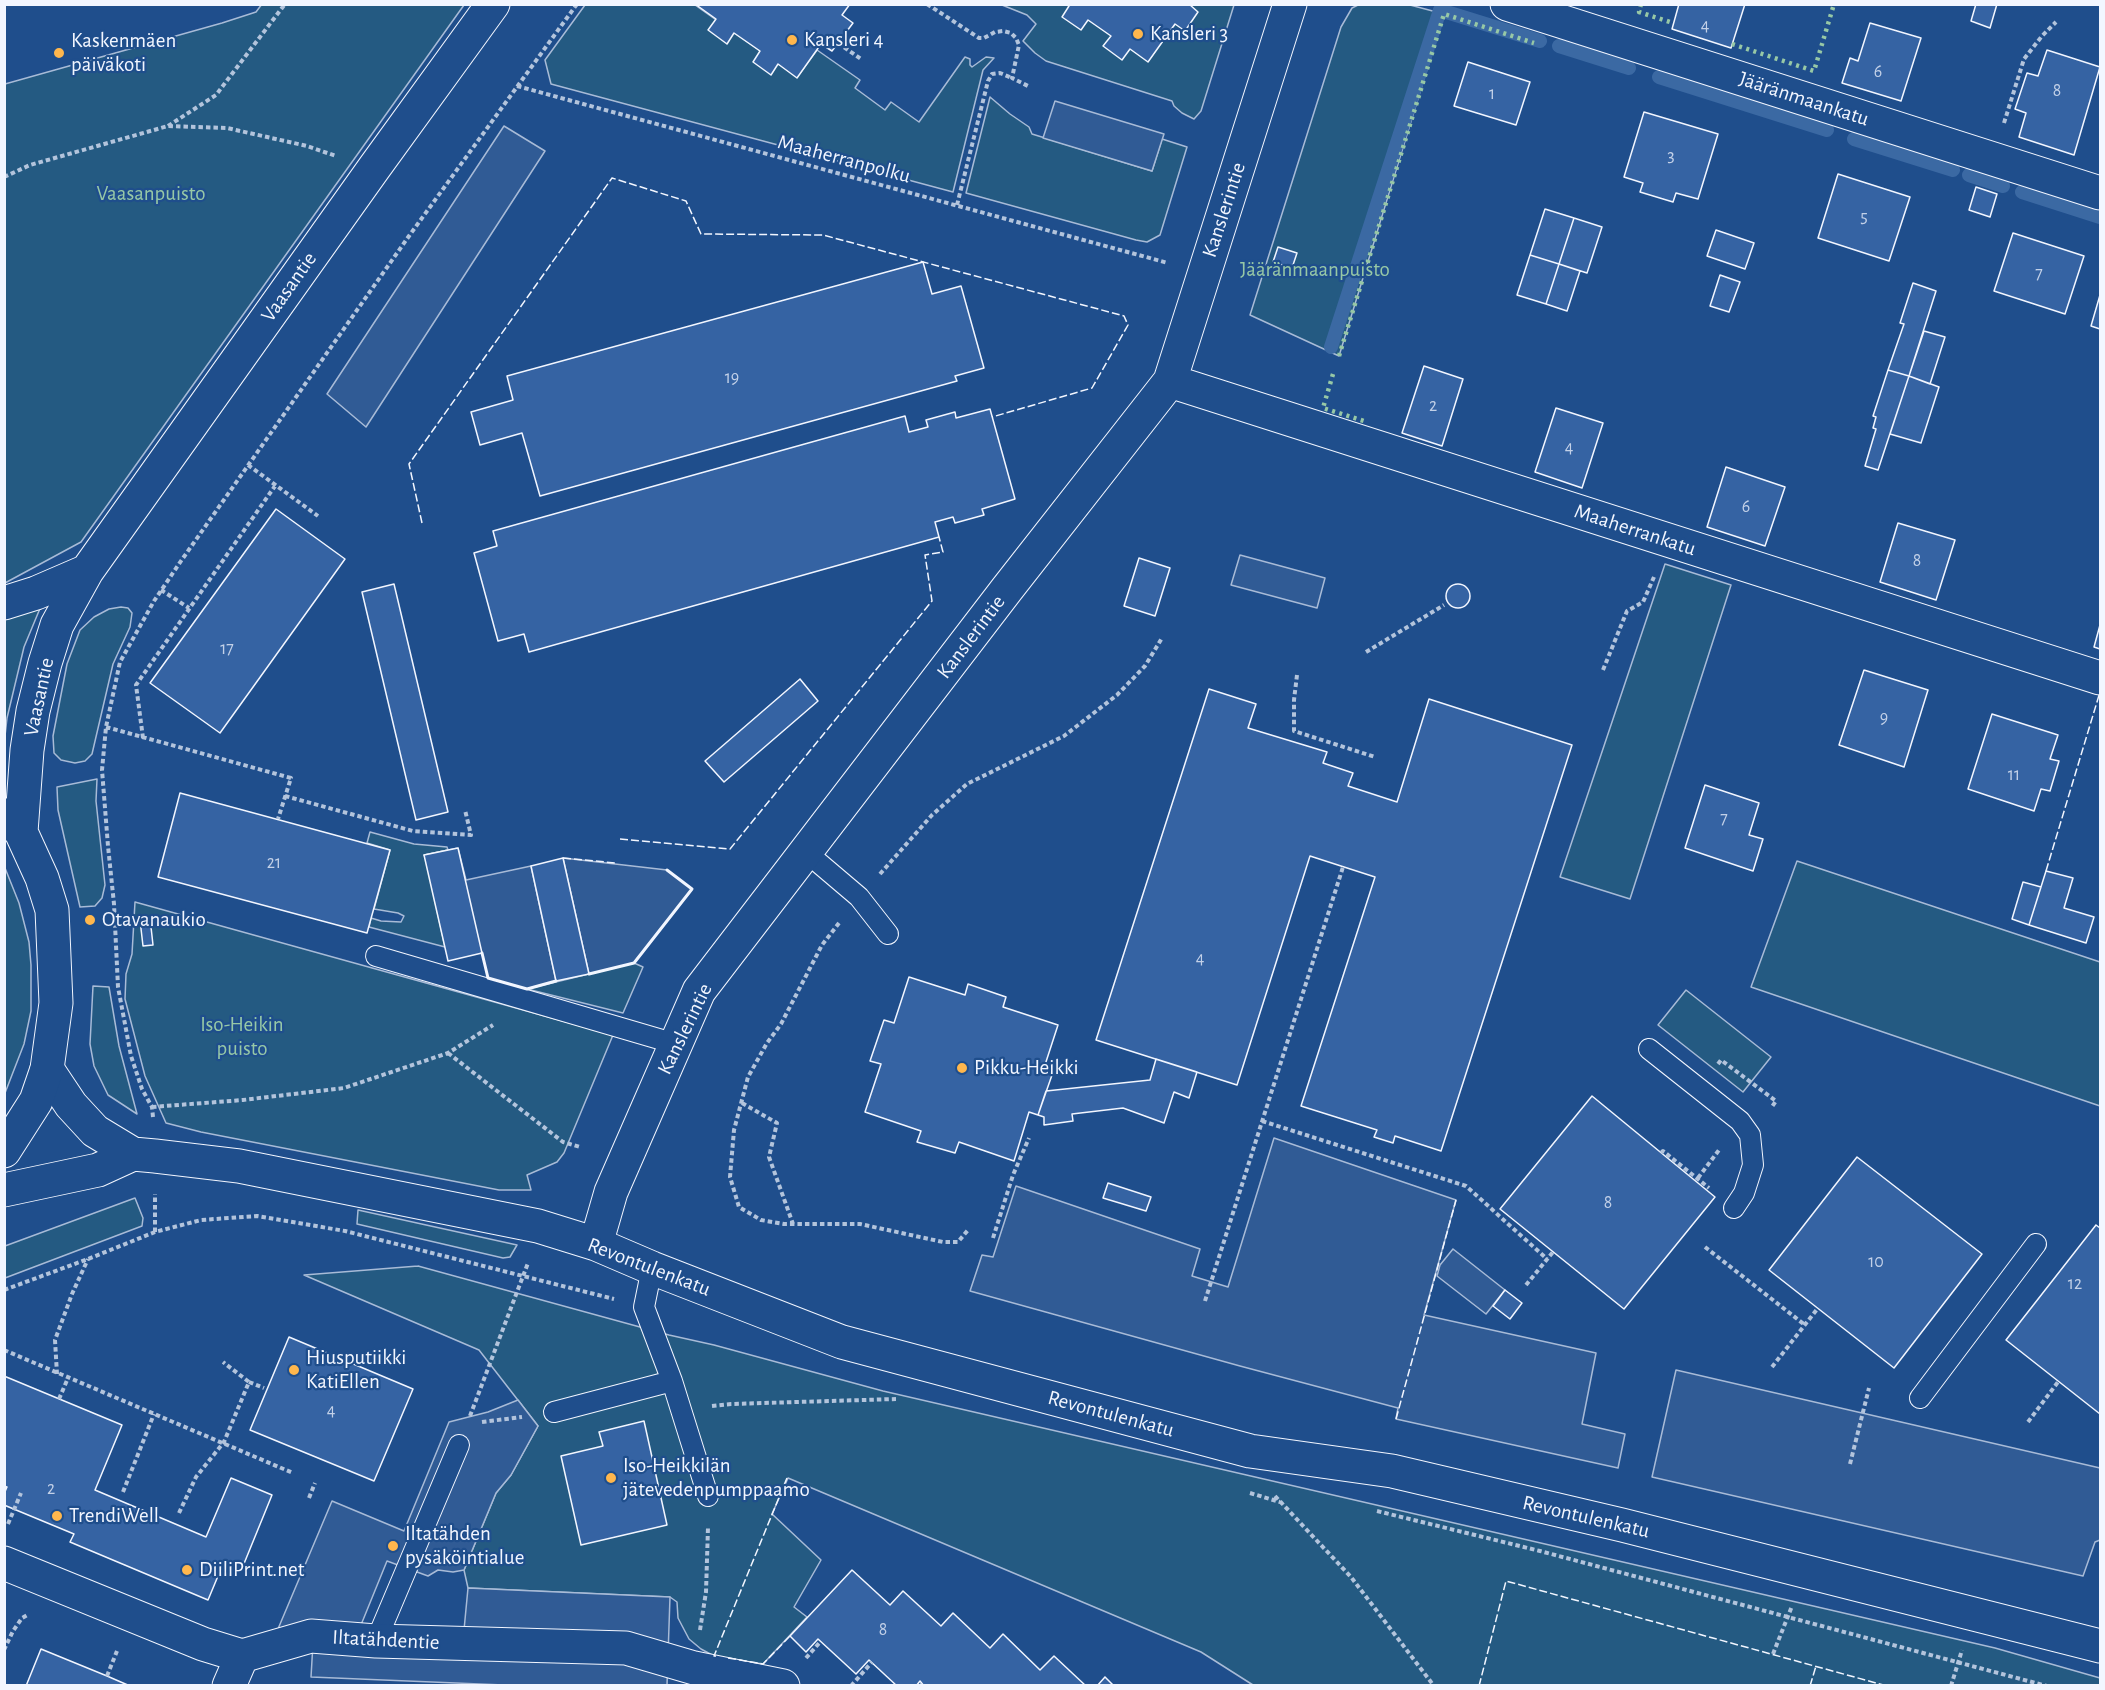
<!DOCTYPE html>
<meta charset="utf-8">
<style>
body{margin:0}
#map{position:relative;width:2105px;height:1690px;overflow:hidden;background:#1f4e8c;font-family:"Alegreya Sans",sans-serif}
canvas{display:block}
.frame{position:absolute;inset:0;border:6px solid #f2f6ff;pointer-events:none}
</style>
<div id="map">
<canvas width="2105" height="1690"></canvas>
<div class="frame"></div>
</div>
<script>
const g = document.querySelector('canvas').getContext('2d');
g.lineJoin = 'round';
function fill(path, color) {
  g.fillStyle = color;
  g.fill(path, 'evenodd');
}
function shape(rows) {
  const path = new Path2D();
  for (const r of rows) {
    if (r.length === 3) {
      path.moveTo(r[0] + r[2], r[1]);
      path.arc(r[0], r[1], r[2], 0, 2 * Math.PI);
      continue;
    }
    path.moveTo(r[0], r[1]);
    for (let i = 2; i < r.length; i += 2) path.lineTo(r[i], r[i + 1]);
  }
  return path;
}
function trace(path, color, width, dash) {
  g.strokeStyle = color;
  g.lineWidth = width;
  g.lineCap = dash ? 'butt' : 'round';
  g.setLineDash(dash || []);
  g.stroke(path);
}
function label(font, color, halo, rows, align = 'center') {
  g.font = font + ' "Alegreya Sans",sans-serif';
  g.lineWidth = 4.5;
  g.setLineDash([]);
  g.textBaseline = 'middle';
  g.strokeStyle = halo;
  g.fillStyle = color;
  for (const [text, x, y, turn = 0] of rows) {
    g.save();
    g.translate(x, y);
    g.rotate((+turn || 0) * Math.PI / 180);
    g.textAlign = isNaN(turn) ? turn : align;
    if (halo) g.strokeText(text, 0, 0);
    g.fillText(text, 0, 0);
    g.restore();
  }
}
const green = shape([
 [262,4,464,5,81,542,5,583,5,84,222,23,256,12,262,4],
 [585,5,695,5,797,77,817,50,860,80,855,88,885,110,891,102,919,122,965,57,970,59,970,65,972,67,986,57,994,58,983,70,953,192,551,84,545,60,585,5],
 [1002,5,1067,5,1148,61,1189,5,1234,5,1201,111,1194,119,1182,113,1174,106,1172,101,1046,61,1035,53,1023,41,1036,24,1027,15,1002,5],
 [1358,5,1410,5,1444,14,1339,356,1250,315,1341,27,1352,8,1358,5],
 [990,97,1010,114,1029,127,1032,134,1152,171,1162,139,1187,147,1160,235,1147,242,1136,240,966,193,990,97],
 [1665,564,1731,585,1630,899,1560,877,1665,564],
 [41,606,24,647,7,718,5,736,5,616,41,606],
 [121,607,128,608,132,613,130,627,113,664,92,754,85,761,75,763,61,760,54,753,53,736,67,664,80,630,94,617,109,609,121,607],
 [97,779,96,801,105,885,102,898,95,906,80,907,58,810,57,787,97,779],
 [370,832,414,844,447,847,448,850,425,855,445,947,369,927,371,918,381,921,401,922,404,916,398,913,374,909,390,850,367,843,370,832],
 [1797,861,2100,962,2100,1106,1751,987,1797,861],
 [5,868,19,903,29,942,31,965,31,1011,24,1044,5,1093,5,868],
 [135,902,613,1035,564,1153,557,1162,527,1175,531,1190,499,1190,201,1132,166,1123,145,1076,125,999,126,974,132,954,135,902],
 [634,963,643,967,623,1013,527,989,634,963],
 [93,986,109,987,119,1046,137,1114,108,1095,94,1066,90,1044,93,986],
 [1686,990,1771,1057,1743,1092,1658,1025,1686,990],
 [135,1198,143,1218,142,1226,5,1278,5,1246,135,1198],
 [358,1210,517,1245,510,1257,503,1258,357,1224,358,1210],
 [418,1266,669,1335,714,1345,883,1391,1995,1648,2100,1678,2100,1685,1253,1685,1201,1652,788,1478,772,1514,821,1560,794,1607,807,1617,763,1664,714,1656,701,1649,689,1639,678,1618,677,1602,670,1597,468,1588,464,1570,496,1493,511,1475,538,1426,479,1350,304,1275,418,1266]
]);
fill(green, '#245a82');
trace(green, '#a8bbd7', 1.5);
const parking = shape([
 [1055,101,1164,134,1152,171,1043,138,1055,101],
 [504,126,545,151,366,427,327,394,504,126],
 [1240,555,1325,578,1317,608,1231,585,1240,555],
 [458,848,466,880,531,866,556,981,527,989,488,978,482,953,424,855,458,848],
 [563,858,667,870,692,889,634,963,589,974,563,858],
 [1274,1138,1456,1200,1424,1315,1596,1353,1582,1424,1625,1434,1618,1468,1396,1419,1398,1408,1240,1366,970,1291,982,1255,993,1257,1016,1186,1200,1249,1192,1276,1228,1287,1274,1138],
 [1453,1249,1505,1290,1486,1314,1437,1276,1440,1265,1453,1249],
 [1676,1370,2100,1468,2100,1540,2095,1542,2083,1576,1652,1477,1676,1370],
 [518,1400,538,1426,511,1475,496,1493,464,1570,453,1572,438,1570,428,1576,387,1561,352,1647,462,1651,468,1588,670,1597,667,1685,504,1685,311,1677,313,1643,275,1636,332,1501,404,1531,449,1422,488,1412,518,1400]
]);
fill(parking, '#305b95');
trace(parking, '#a8bbd7', 1.5);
trace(shape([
 [1559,46,1629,68],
 [1659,77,1827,130],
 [1854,139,1953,170],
 [1969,175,2003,186],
 [2022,192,2100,217],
 [1331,347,1440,10,1540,41]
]), '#3b69a3', 14);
const building = shape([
 [695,4,850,4,842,15,853,23,832,51,821,44,797,78,778,64,771,75,753,62,760,51,734,33,727,44,708,30,716,19,695,4],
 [1067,4,1189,4,1198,12,1185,31,1175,24,1148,62,1130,49,1122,60,1103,46,1111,36,1088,20,1081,30,1062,17,1069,6,1067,4],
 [1679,4,1745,4,1731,48,1672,29,1679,4],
 [1976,4,1997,4,1990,28,1971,21,1976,4],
 [1870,23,1921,38,1901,101,1842,83,1850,58,1858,61,1870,23],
 [2047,50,2100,67,2074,155,2019,137,2026,113,2015,109,2027,73,2038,76,2047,50],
 [1468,62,1530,82,1516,125,1454,106,1468,62],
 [1644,112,1718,134,1698,199,1676,193,1673,202,1640,192,1643,183,1624,177,1644,112],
 [1838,174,1910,197,1889,261,1818,238,1838,174],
 [1976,187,1997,194,1990,217,1969,210,1976,187],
 [1545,209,1574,218,1559,264,1530,255,1545,209],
 [1574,218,1602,227,1587,273,1559,264,1574,218],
 [1716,230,1754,243,1745,269,1707,256,1716,230],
 [2013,233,2084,256,2065,314,1994,291,2013,233],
 [1278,247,1297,253,1292,268,1273,262,1278,247],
 [1530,255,1559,264,1546,304,1517,295,1530,255],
 [923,262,932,294,961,286,984,368,955,376,957,381,540,496,522,433,480,445,471,412,513,400,507,376,923,262],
 [1559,264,1580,271,1567,311,1546,304,1559,264],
 [1720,275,1740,282,1729,312,1710,306,1720,275],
 [1913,283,1936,291,1909,376,1888,370,1904,324,1900,323,1913,283],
 [2100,295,2100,329,2091,326,2100,295],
 [1924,331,1945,337,1930,384,1909,376,1924,331],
 [1424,366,1463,379,1442,446,1402,433,1424,366],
 [1888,370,1909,376,1878,470,1865,466,1876,429,1873,428,1876,417,1873,416,1888,370],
 [1909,376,1939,387,1921,443,1890,434,1909,376],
 [1556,408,1603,423,1582,488,1535,472,1556,408],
 [990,409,1015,499,982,509,984,515,955,523,953,517,935,522,939,537,529,652,524,634,498,641,474,553,497,546,493,531,905,416,909,432,928,427,926,420,955,412,956,418,990,409],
 [1726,467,1785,487,1765,546,1707,527,1726,467],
 [276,509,345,559,220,733,150,683,276,509],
 [1898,523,1955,540,1936,600,1880,582,1898,523],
 [1139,558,1170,568,1155,616,1124,606,1139,558],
 [1458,596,12],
 [394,584,448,812,416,820,362,592,394,584],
 [2100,625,2100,649,2094,647,2100,625],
 [1864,670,1928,690,1904,767,1839,745,1864,670],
 [800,679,818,701,724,782,705,761,800,679],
 [1209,689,1256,704,1248,728,1327,752,1323,763,1353,773,1348,786,1397,802,1429,699,1572,745,1441,1151,1395,1136,1393,1143,1374,1137,1377,1130,1301,1106,1375,877,1310,856,1237,1085,1096,1040,1209,689],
 [1992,714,2058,735,2050,759,2059,761,2050,791,2041,789,2034,811,1968,789,1992,714],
 [1705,785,1759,803,1749,835,1763,839,1753,871,1685,848,1705,785],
 [180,793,390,850,367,933,158,877,180,793],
 [458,848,482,953,448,961,424,855,458,848],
 [563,858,589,974,556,981,531,866,563,858],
 [2046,871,2073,878,2064,908,2094,917,2086,943,2029,925,2046,871],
 [2023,882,2041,887,2029,925,2012,919,2023,882],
 [150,918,153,945,143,946,140,920,150,918],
 [909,977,965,995,968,984,1006,997,1003,1007,1058,1025,1043,1071,1052,1075,1038,1115,1029,1112,1014,1161,959,1142,955,1153,917,1142,921,1131,865,1112,881,1064,870,1061,884,1020,894,1023,909,977],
 [1156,1059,1197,1072,1189,1098,1174,1092,1164,1123,1123,1108,1072,1114,1073,1121,1044,1125,1044,1117,1038,1115,1046,1091,1150,1080,1156,1059],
 [1592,1096,1715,1197,1624,1309,1500,1209,1592,1096],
 [1857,1157,1982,1254,1894,1368,1769,1270,1857,1157],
 [1108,1183,1151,1197,1146,1211,1103,1198,1108,1183],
 [2096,1225,2100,1228,2100,1414,2006,1340,2096,1225],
 [1505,1290,1522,1303,1510,1319,1493,1306,1505,1290],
 [289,1337,413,1389,374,1481,250,1430,289,1337],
 [4,1376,122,1425,95,1490,206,1537,231,1478,272,1495,241,1571,223,1564,208,1600,70,1542,74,1534,4,1505,4,1494,7,1487,4,1486,4,1376],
 [644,1421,667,1525,581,1545,561,1456,603,1446,599,1432,644,1421],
 [852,1570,890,1605,903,1591,941,1626,953,1613,990,1648,1003,1634,1040,1670,1054,1656,1086,1686,924,1686,920,1681,916,1686,897,1686,869,1660,856,1674,818,1639,806,1652,790,1636,852,1570],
 [41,1649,107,1676,130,1686,26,1686,41,1649],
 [1105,1677,1114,1686,1097,1686,1105,1677]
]);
fill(building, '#3563a3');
trace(building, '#f2f6ff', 1.5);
const lane = shape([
 [806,852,859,897,888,934],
 [376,956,676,1044],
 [1649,1049,1740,1121,1750,1135,1753,1165,1744,1193,1734,1208],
 [652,1268,644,1307,672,1381,708,1496],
 [1920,1398,2036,1244],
 [554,1412,672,1381],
 [376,1641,459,1445]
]);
const street = shape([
 [1507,4,2100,193],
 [1170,381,2100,678],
 [47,1069,71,1105,95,1131,133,1154],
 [4,1190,98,1170,133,1154,155,1156,239,1166,538,1226,596,1244,652,1268,842,1342,1250,1451,1392,1471,1622,1525,2100,1646],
 [596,1244,611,1192,699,991,1007,589,1170,381,1290,4],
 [4,1563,203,1644,242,1656,311,1636,376,1641,626,1648,694,1668,783,1686],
 [229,1686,242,1656]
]);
const secondary = shape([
 [4,603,36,593,87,571],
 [21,832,27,750,33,711,45,663,57,625,87,571,374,168,493,4],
 [4,1151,36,1101,47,1069,56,1003,52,910,42,878,21,832,6,815]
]);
trace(lane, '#f2f6ff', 22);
trace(street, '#f2f6ff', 35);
trace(secondary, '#f2f6ff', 35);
trace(shape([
 [927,4,979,38,984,38,995,32,1003,31,1011,33,1016,38,1019,45,1012,78,1028,86],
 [838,43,861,59],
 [517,86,1168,263],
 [2004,123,2024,59,2042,36,2056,22],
 [168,126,216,95,285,4],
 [4,177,30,165,168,126,227,128,307,146,336,156],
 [957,205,988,81,992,74,1000,73,1012,78],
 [248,465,318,516],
 [161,590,189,608],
 [1366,652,1444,605],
 [1603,670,1627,611,1643,602,1654,577],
 [1297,675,1294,700,1294,731,1375,757],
 [106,727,291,778,278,819],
 [143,738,136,685,275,486],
 [285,796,413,831,471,835,465,810],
 [880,874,932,815,967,784,1064,736,1117,695,1145,666,1162,638],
 [839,923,822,945,781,1024,767,1043,748,1077,734,1130,730,1177,739,1207,761,1220,784,1224,860,1224,943,1242,958,1242,968,1230],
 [448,1053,563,1142,580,1147],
 [1718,1064,1721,1060,1776,1101,1771,1108],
 [742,1103,777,1123,769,1157,793,1224],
 [152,1107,243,1100,344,1088,448,1053,493,1025],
 [153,1117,152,1107,142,1089,131,1056,118,987,114,904,108,846,102,770,106,727,120,662,154,601,181,561,409,236,577,4],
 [1262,1121,1466,1186,1547,1259],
 [1661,1153,1663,1151,1709,1188],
 [1698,1178,1719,1150],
 [155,1232,155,1194],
 [993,1238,1013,1175,1029,1138],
 [1705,1247,1805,1325],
 [1526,1285,1553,1252],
 [4,1290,88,1259,155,1232,201,1220,257,1216,345,1231,614,1299],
 [1205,1301,1343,867],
 [4,1350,293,1473],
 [1772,1367,1818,1308],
 [57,1374,55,1340,72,1294,88,1259],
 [249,1382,264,1388],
 [59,1399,68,1378],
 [712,1406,731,1404,896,1399],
 [470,1416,528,1263],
 [482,1422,522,1417],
 [2028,1422,2058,1382],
 [1850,1464,1869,1388],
 [123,1492,154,1414],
 [1250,1493,1280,1502],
 [1275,1496,1351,1577,1434,1686],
 [309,1498,315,1483],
 [1377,1511,1540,1551,2047,1686],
 [179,1513,196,1477,224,1442,249,1382,223,1362],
 [8,1524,21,1493],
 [700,1630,706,1592,708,1527],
 [4,1650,13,1631,22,1618,29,1614],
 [1773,1654,1792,1606],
 [806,1658,821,1641],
 [107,1676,117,1651],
 [851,1686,872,1662],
 [921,1686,922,1684],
 [1951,1686,1962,1650]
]), '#b3c4dc', 4, [4.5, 3]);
trace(lane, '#1f4e8c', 20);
trace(street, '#1f4e8c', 33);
trace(secondary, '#1f4e8c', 33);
trace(shape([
 [1641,4,1639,12,1673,23],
 [1732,44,1814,71,1834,4],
 [1339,356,1444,14,1534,43],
 [1333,374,1323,408,1367,422]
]), '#97c8a6', 4.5, [3, 4.5]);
trace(shape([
 [422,523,409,464,612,178,686,201,701,234,823,235,1124,316,1128,325,1092,388,992,417],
 [620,839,730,849,932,601,925,555,943,552,939,537],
 [563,858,616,863],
 [2046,871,2100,692],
 [1396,1419,1456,1200],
 [716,1656,714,1656,787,1478],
 [728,1658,763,1664,790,1636],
 [1479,1686,1506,1581,1887,1686],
 [1810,1686,1816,1666]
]), '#f2f6ff', 1.5, [8, 3]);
trace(shape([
 [482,953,488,978,527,989,556,981],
 [589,974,634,963,692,889,667,870]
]), '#f2f6ff', 3);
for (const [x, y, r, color] of [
 [1138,34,6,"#ffb74d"],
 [792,40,6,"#ffb74d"],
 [59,53,6,"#ffb74d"],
 [90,920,6,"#ffb74d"],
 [962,1068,6,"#ffb74d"],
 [294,1370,6,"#ffb74d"],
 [611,1478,6,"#ffb74d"],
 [57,1516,6,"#ffb74d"],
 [393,1546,6,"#ffb74d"],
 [187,1570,6,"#ffb74d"]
]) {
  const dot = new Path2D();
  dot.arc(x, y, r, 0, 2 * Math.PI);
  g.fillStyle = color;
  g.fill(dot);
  trace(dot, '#1f4e8c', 2);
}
label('18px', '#c3d1e8', null, [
 ["4",1705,26],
 ["6",1878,72],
 ["8",2057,91],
 ["1",1492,94],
 ["3",1671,156],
 ["5",1864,217],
 ["7",2039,274],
 ["19",732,378],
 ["2",1433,406],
 ["4",1569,448],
 ["6",1746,507],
 ["8",1917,561],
 ["17",227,649],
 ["9",1884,718],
 ["11",2014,775],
 ["7",1724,819],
 ["21",274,863],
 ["4",1200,959],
 ["8",1608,1203],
 ["10",1876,1262],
 ["12",2075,1284],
 ["4",331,1411],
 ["2",51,1489],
 ["8",883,1630]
]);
label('21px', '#f2f6ff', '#1f4e8c', [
 ["Kansleri 3",1150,34],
 ["Kansleri 4",804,40],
 ["Kaskenmäen",71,41],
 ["päiväkoti",71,65],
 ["Otavanaukio",102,920],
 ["Pikku-Heikki",974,1068],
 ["Hiusputiikki",306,1358],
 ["KatiEllen",306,1382],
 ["Iso-Heikkilän",623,1466],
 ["jätevedenpumppaamo",623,1490],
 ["TrendiWell",69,1516],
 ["Iltatähden",405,1534],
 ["pysäköintialue",405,1558],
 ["DiiliPrint.net",199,1570]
], 'left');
label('21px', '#f2f6ff', '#1f4e8c', [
 ["Jääränmaankatu",1804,99,18],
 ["Maaherranpolku",844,159,15],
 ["Kanslerintie",1224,210,-72],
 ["Vaasantie",289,287,-55],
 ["Maaherrankatu",1635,530,18],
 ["Kanslerintie",971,637,-53],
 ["Vaasantie",39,697,-78],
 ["Kanslerintie",685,1029,-64],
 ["Revontulenkatu",649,1267,21],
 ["Revontulenkatu",1111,1414,15],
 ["Revontulenkatu",1586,1517,13],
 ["Iltatähdentie",386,1640,3]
]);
label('21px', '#97c8a6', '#1f4e8c', [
 ["Vaasanpuisto",151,194],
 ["Jääränmaanpuisto",1315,270],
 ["Iso-Heikin",242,1025],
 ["puisto",242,1049]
]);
</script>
